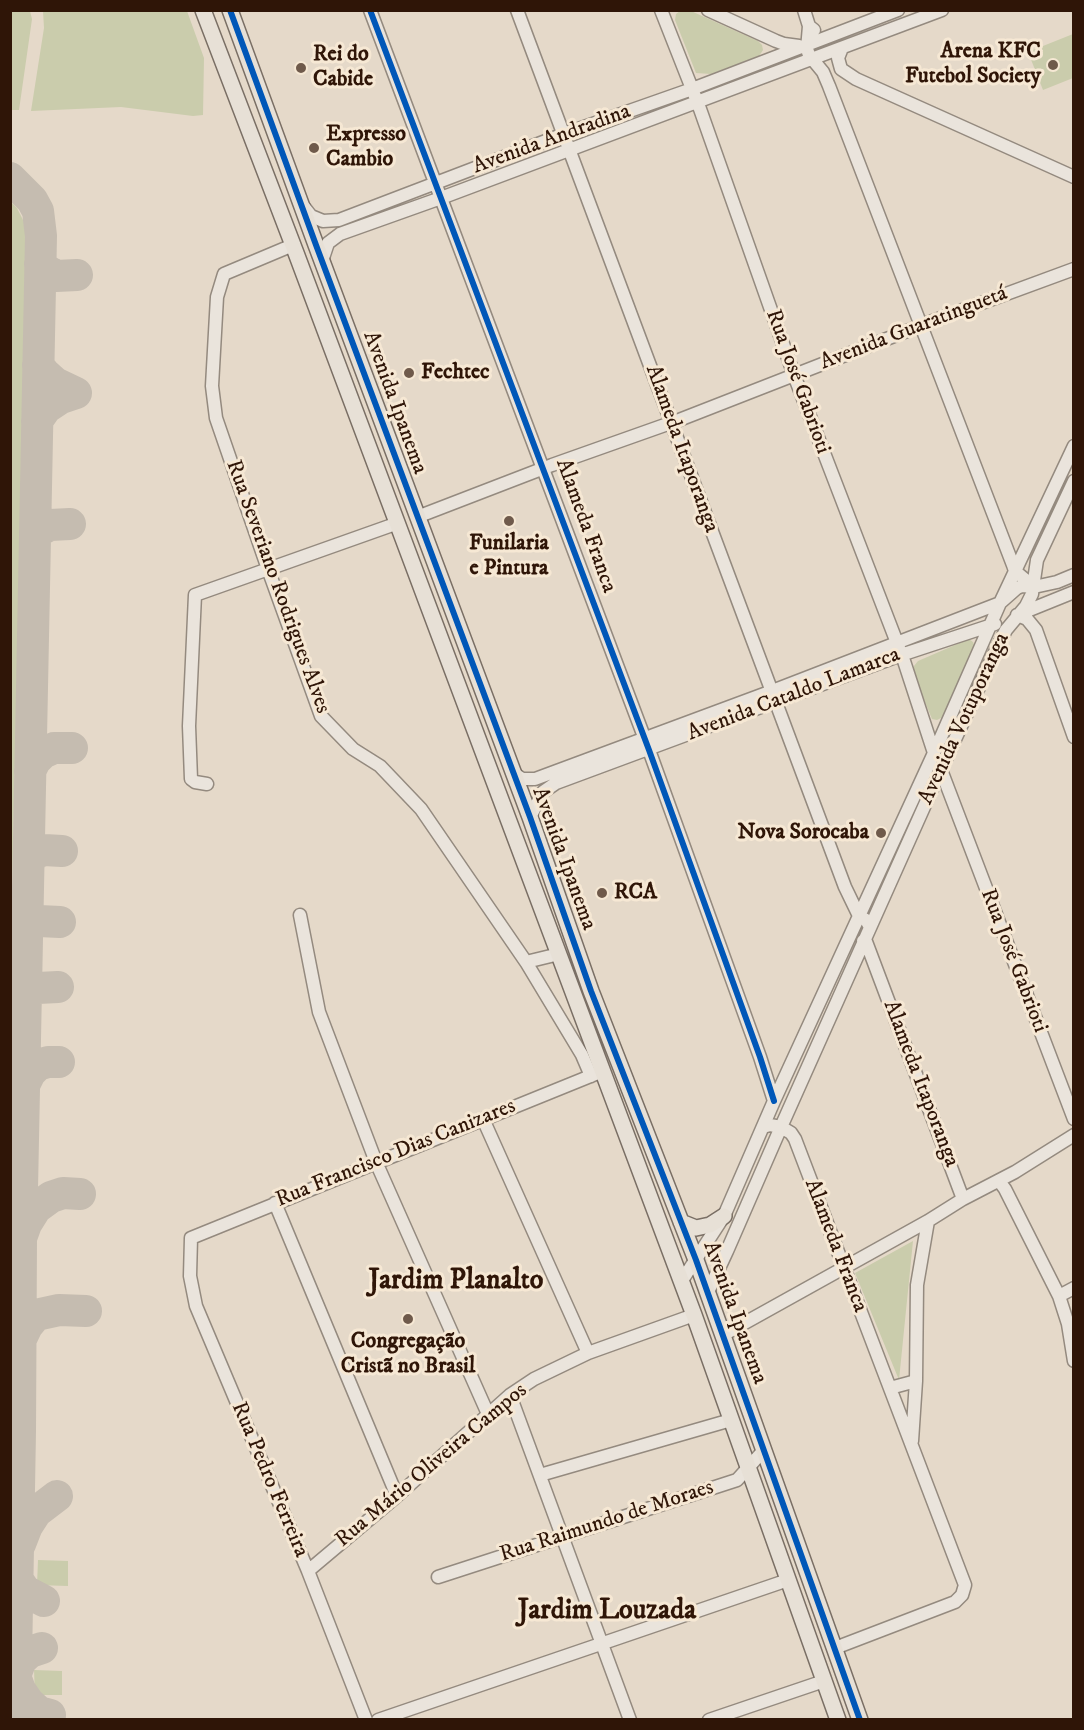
<!DOCTYPE html>
<meta charset="utf-8">
<style>
body{margin:0}
#map{position:relative;width:1084px;height:1730px;overflow:hidden;background:#e5d9c9;font-family:"IM FELL DW Pica",serif}
canvas{display:block}
.frame{position:absolute;inset:0;border:12px solid #2f1507;pointer-events:none}
</style>
<div id="map">
<canvas width="1084" height="1730"></canvas>
<div class="frame"></div>
</div>
<script>
const g = document.querySelector('canvas').getContext('2d');
g.lineJoin = 'round';
function fill(path, color) {
  g.fillStyle = color;
  g.fill(path, 'evenodd');
}
function shape(rows) {
  const path = new Path2D();
  for (const r of rows) {
    path.moveTo(r[0], r[1]);
    for (let i = 2; i < r.length; i += 2) path.lineTo(r[i], r[i + 1]);
  }
  return path;
}
function trace(path, color, width, dash) {
  g.strokeStyle = color;
  g.lineWidth = width;
  g.lineCap = dash ? 'butt' : 'round';
  g.setLineDash(dash || []);
  g.stroke(path);
}
function label(font, color, halo, rows, align = 'center') {
  g.font = font + ' "IM FELL DW Pica",serif';
  g.lineWidth = 6;
  g.setLineDash([]);
  g.textBaseline = 'middle';
  g.strokeStyle = halo;
  g.fillStyle = color;
  for (const [text, x, y, turn = 0] of rows) {
    g.save();
    g.translate(x, y);
    g.rotate((+turn || 0) * Math.PI / 180);
    g.textAlign = isNaN(turn) ? turn : align;
    if (halo) g.strokeText(text, 0, 0);
    g.fillText(text, 0, 0);
    g.restore();
  }
}
fill(shape([
 [10,11,30,11,32,19,19,110,11,110],
 [43,11,187,11,204,58,203,115,193,116,121,107,31,111,44,28],
 [680,11,691,11,758,41,762,45,763,50,759,56,711,74,696,73,675,20,676,14],
 [1073,34,1073,78,1043,90,1028,52],
 [11,202,17,208,27,228,11,941],
 [969,639,973,642,975,647,943,717,937,720,932,719,913,673,914,666,918,661],
 [913,1241,899,1380,855,1273],
 [38,1560,68,1561,68,1586,37,1585],
 [34,1670,62,1671,62,1695,35,1695]
]), '#caccac');
trace(shape([
 [10,178,32,200,38,211,41,236,21,1239,20,1431,15,1720],
 [40,264,46,270,56,276,77,275],
 [37,421,46,408,61,398,76,393,55,383,45,374,38,365],
 [35,533,50,525,70,524],
 [30,771,35,761,43,753,54,748,72,748],
 [29,862,34,854,44,850,62,851],
 [27,931,32,925,39,921,60,922],
 [26,1000,30,992,38,988,58,987],
 [24,1085,30,1073,38,1065,48,1062,59,1062],
 [21,1238,26,1224,36,1208,51,1197,63,1193,80,1194],
 [17,1347,27,1326,36,1315,59,1310,86,1311],
 [20,1544,27,1526,36,1512,57,1496],
 [17,1579,25,1591,44,1601],
 [39,1720,50,1715,39,1712,29,1703,20,1690,15,1676,21,1660,30,1652,42,1648]
]), '#c5bcb0', 32);
const minor = shape([
 [370,10,649,750,760,1057,774,1101],
 [517,10,845,887,859,916,866,920,870,927],
 [661,10,700,109,794,375,904,661,934,753],
 [708,10,776,41,784,44,799,46],
 [804,10,809,26,814,30],
 [809,26,807,49,809,55,823,72,829,86,1013,565,1015,571,1034,587],
 [842,48,838,58,841,69,856,79,1074,177],
 [304,207,311,216,323,221,339,220,564,134,692,89,898,10],
 [293,245,224,274,217,297,212,386,216,418,268,569,321,716,353,749,380,766,421,809,526,962,582,1055,591,1076],
 [322,261,328,243,340,234,441,198,942,10],
 [417,517,552,465,679,420,930,322,1074,269],
 [1022,613,1074,592],
 [1017,615,1027,619,1036,630,1074,737],
 [941,770,1074,1119],
 [512,772,522,779,535,779,772,691,1000,603,1017,588,1022,586,1034,587,1057,582,1074,575],
 [207,784,195,782,191,779,189,726,195,595,398,523],
 [530,817,543,792,556,783,901,655,995,624],
 [300,915,319,1012,376,1162,488,1414],
 [863,941,865,939,963,1199],
 [526,962,559,954],
 [483,1119,588,1353],
 [763,1127,770,1125,781,1127,791,1133,795,1139,965,1585,962,1595,955,1602,835,1648],
 [999,1181,1005,1189,1059,1296,1068,1324,1074,1361],
 [275,1203,397,1496],
 [681,1282,724,1216,774,1101,934,753,1000,603,1074,446],
 [708,1292,727,1251,781,1127,928,798,998,646,1006,630,1026,606,1032,594,1037,560,1074,481],
 [1059,1296,1074,1288],
 [723,1335,928,1221,963,1199,1015,1172,1074,1135],
 [890,1388,916,1381],
 [510,1395,630,1720],
 [912,1441,916,1381,917,1285,928,1221],
 [540,1475,731,1420],
 [308,1571,397,1496,510,1395,534,1379,588,1353,694,1315],
 [438,1577,737,1480,764,1450],
 [366,1720,308,1571,196,1306,190,1276,191,1238,598,1073],
 [378,1720,788,1580],
 [709,1720,824,1681]
]);
const major = shape([
 [203,10,296,253,694,1315,838,1720],
 [230,10,316,245,530,817,591,991,696,1260,860,1720],
 [681,1222,696,1228,710,1225,724,1216]
]);
trace(minor, '#948a7f', 15);
trace(major, '#7a6f65', 18);
trace(minor, '#eae4dc', 12);
trace(major, '#e7e0d6', 15);
trace(shape([
 [230,10,316,245,530,817,591,991,696,1260,860,1720],
 [370,10,649,750,760,1057,774,1101]
]), '#0057b8', 6);
for (const [x, y, r, color] of [
 [1053,65,6,"#6f5a4b"],
 [301,68,6,"#6f5a4b"],
 [314,148,6,"#6f5a4b"],
 [409,373,6,"#6f5a4b"],
 [509,521,6,"#6f5a4b"],
 [881,833,6,"#6f5a4b"],
 [602,893,6,"#6f5a4b"],
 [408,1319,6,"#6f5a4b"]
]) {
  const dot = new Path2D();
  dot.arc(x, y, r, 0, 2 * Math.PI);
  g.fillStyle = color;
  g.fill(dot);
  trace(dot, '#f6e8d4', 2);
}
label('bold 22px', '#2f1507', '#f6e8d4', [
 ["Arena KFC",1041,52,"right"],
 ["Futebol Society",1041,77,"right"],
 ["Rei do",313,55],
 ["Cabide",313,80],
 ["Expresso",326,135],
 ["Cambio",326,160],
 ["Fechtec",421,373],
 ["Funilaria",509,544,"center"],
 ["e Pintura",509,569,"center"],
 ["Nova Sorocaba",869,833,"right"],
 ["RCA",614,893],
 ["Congregação",408,1342,"center"],
 ["Cristã no Brasil",408,1367,"center"]
], 'left');
label('22px', '#2f1507', '#f6e8d4', [
 ["Avenida Andradina",552,140,-20],
 ["Avenida Guaratinguetá",914,329,-21],
 ["Rua José Gabrioti",797,382,70],
 ["Avenida Ipanema",394,403,70],
 ["Alameda Itaporanga",681,449,70],
 ["Alameda Franca",585,526,70],
 ["Rua Severiano Rodrigues Alves",277,587,70],
 ["Avenida Cataldo Lamarca",794,695,-21],
 ["Avenida Votuporanga",965,719,-65],
 ["Avenida Ipanema",563,859,70],
 ["Rua José Gabrioti",1013,961,69],
 ["Alameda Itaporanga",920,1084,69],
 ["Rua Francisco Dias Canizares",396,1154,-22],
 ["Alameda Franca",835,1246,69],
 ["Avenida Ipanema",734,1313,70],
 ["Rua Mário Oliveira Campos",432,1466,-40],
 ["Rua Pedro Ferreira",269,1480,67],
 ["Rua Raimundo de Moraes",607,1522,-18]
]);
label('bold 28px', '#2f1507', '#f6e8d4', [
 ["Jardim Planalto",456,1282],
 ["Jardim Louzada",607,1612]
]);
</script>
